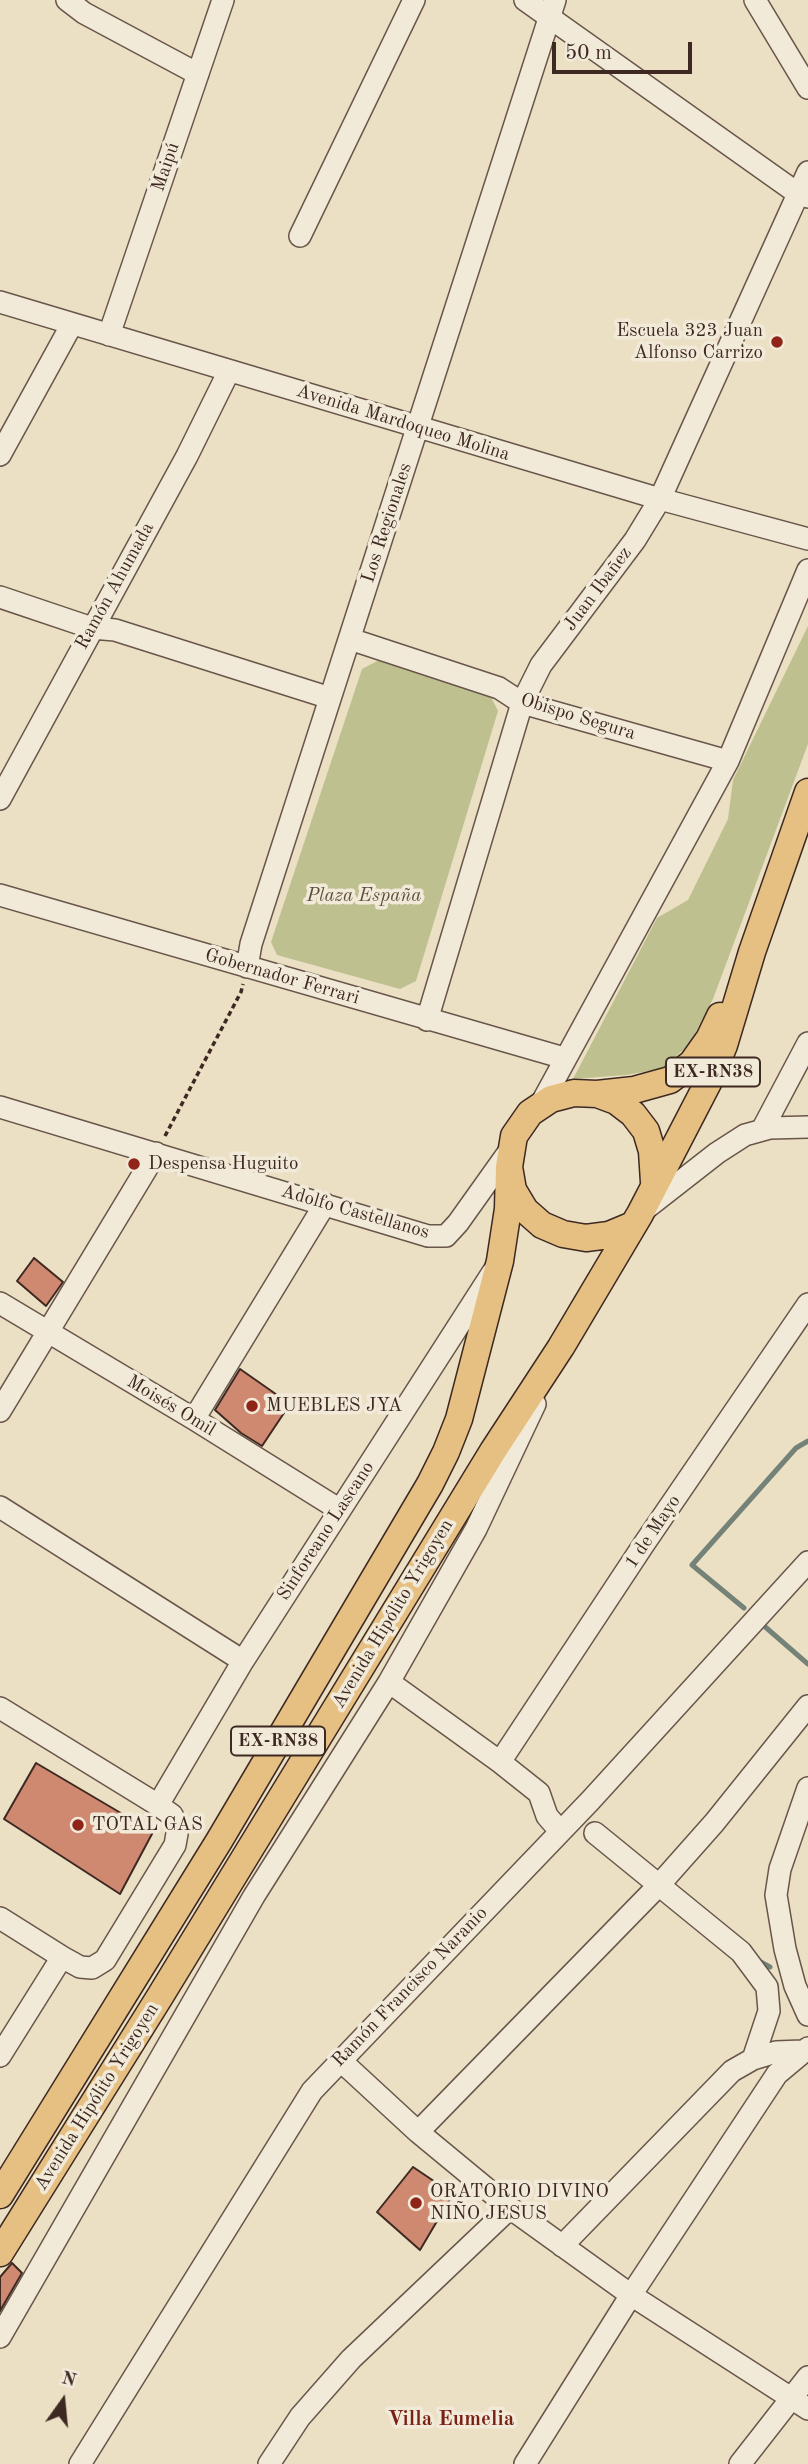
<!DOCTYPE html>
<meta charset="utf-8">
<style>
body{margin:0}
#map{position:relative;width:808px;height:2464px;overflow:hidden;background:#ebdfc4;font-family:"Old Standard TT",serif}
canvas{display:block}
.north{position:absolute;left:28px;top:2366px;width:70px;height:70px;-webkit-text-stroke:5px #f2ead9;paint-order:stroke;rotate:15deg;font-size:19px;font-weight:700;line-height:28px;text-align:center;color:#3e2922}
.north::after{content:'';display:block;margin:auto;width:24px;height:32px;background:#3e2922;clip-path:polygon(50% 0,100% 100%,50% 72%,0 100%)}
.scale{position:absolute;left:552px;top:42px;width:140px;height:32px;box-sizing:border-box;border:4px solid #3e2922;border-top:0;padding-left:9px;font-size:21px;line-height:24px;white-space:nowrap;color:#3e2922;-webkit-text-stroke:5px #f2ead9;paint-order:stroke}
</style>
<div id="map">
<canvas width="808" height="2464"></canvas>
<div class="north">N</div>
<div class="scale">50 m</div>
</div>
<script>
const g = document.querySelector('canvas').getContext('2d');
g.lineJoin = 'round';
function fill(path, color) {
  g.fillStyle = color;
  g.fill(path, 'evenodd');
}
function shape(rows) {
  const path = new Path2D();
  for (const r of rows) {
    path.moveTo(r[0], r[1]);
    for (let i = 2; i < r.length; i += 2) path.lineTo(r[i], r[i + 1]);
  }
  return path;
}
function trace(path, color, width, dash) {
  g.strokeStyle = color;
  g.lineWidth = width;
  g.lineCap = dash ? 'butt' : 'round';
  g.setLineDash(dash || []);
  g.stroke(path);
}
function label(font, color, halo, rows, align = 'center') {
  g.font = font + ' "Old Standard TT",serif';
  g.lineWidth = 7;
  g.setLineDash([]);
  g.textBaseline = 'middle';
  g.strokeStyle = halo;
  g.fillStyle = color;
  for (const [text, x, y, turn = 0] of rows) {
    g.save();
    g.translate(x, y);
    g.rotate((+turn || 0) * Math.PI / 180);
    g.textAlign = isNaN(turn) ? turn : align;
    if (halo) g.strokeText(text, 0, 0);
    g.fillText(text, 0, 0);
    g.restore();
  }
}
fill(shape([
 [808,626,808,744,713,999,689,1045,661,1069,626,1075,573,1079,657,918,688,900,728,819,733,780],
 [381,659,490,695,498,711,416,981,400,989,277,955,271,942,362,669]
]), '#bec08f');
trace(shape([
 [744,1608,692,1565,796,1448,808,1441],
 [763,1625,808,1664],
 [757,1960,770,1967]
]), '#748278', 5);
const building = shape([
 [34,1258,63,1282,46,1306,17,1281,34,1258],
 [240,1369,290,1404,262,1446,241,1433,215,1410,240,1369],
 [36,1763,153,1832,120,1894,4,1819,36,1763],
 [413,2167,453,2194,420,2250,377,2212,413,2167],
 [12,2263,22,2273,0,2311,0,2277,12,2263]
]);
fill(building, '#d08971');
trace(building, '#3e2922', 2);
const minor = shape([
 [67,0,84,13,198,74],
 [525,0,797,193,808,197],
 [755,0,808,88],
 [300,236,414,0],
 [0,302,660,499,808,539],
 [109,335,223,0],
 [0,455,72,324],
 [0,597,92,628,115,630,330,698],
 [350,639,499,688,522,703,728,761],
 [0,799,187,456,229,371],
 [0,895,564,1058],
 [247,967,251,944,555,0],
 [427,1020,522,703,541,665,635,540,660,499,808,172],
 [541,1104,728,761,808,570],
 [0,1107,428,1236,446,1236,458,1223,510,1150],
 [762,1130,808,1043],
 [644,1210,717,1153,745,1135,770,1128,808,1127],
 [0,1303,194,1419,340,1510],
 [0,1411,156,1153],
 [194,1419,325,1204],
 [0,1507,243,1661],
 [389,1682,500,1762,539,1793,547,1816,560,1831],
 [0,1708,158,1805],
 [500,1762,644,1544,808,1304],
 [808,1788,780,1869,776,1895,785,1949,795,1986,808,2015],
 [595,1833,741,1952,767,1987,769,2011,753,2059],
 [0,1918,62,1957],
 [0,2056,62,1957,80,1967,92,1968,105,1960,175,1845,178,1828,172,1815,158,1805,243,1661,493,1272],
 [340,2060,418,2132,510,2208,631,2295,808,2409],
 [418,2132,659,1885,714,1823,808,1706],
 [562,2246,732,2071,753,2059,776,2052,802,2051],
 [0,2337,254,1896,389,1682,476,1529,535,1404],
 [80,2464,312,2091,590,1801,808,1562],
 [269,2464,300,2417,351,2359,510,2208],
 [525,2464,631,2295,777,2074,808,2048],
 [740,2464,808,2377]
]);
const major = shape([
 [597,1094,634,1090,670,1080,692,1063,709,1039,720,1016],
 [633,1225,609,1235,586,1238,563,1234,542,1225,525,1210,513,1190,509,1167,514,1136,530,1113,551,1099,574,1093,597,1094,616,1101,633,1114,646,1131,652,1151,654,1182],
 [0,2195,219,1841,430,1484,446,1452,459,1419,500,1261,508,1209,509,1167],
 [0,2253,159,1998,493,1451,561,1347,640,1214,711,1077,724,1045,752,952,808,792]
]);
trace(minor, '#69564a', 24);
trace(major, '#3e2922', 29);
trace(shape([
 [165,1136,241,992,243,984]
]), '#3e2922', 3.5, [5, 3.5]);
trace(minor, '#f2ead9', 21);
trace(major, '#e6c082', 26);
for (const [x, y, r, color] of [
 [777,342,7,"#8f2418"],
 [134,1164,7,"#8f2418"],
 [252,1406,7,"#8f2418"],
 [78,1825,7,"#8f2418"],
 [416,2203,7,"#8f2418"]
]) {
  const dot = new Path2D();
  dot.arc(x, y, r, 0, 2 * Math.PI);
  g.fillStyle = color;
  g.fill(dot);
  trace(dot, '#f2ead9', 2.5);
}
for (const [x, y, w] of [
 [713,1072,94],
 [278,1741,94]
]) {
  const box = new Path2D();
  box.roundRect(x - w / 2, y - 14.5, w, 29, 5);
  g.fillStyle = '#f2ead9';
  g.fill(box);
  trace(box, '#3e2922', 2);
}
label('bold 18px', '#3e2922', null, [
 ["EX-RN38",713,1072],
 ["EX-RN38",278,1741]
]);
label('19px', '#3e2922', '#f2ead9', [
 ["Maipú",166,167,-71],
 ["Avenida Mardoqueo Molina",403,423,17],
 ["Los Regionales",387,523,-72],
 ["Ramón Ahumada",115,586,-61],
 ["Juan Ibañez",598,589,-53],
 ["Obispo Segura",578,717,17],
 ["Gobernador Ferrari",282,977,16],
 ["Adolfo Castellanos",355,1212,16],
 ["Moisés Omil",171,1406,31],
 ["Sinforeano Lascano",326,1531,-57],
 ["1 de Mayo",653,1532,-56],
 ["Avenida Hipólito Yrigoyen",393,1614,-59],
 ["Ramón Francisco Naranio",410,1987,-46],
 ["Avenida Hipólito Yrigoyen",97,2097,-58]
]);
label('19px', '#3e2922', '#f2ead9', [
 ["Escuela 323 Juan",763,331,"right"],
 ["Alfonso Carrizo",763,353,"right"],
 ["Despensa Huguito",148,1164],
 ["MUEBLES JYA",266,1406],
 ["TOTAL GAS",92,1825],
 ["ORATORIO DIVINO",430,2192],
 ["NIÑO JESUS",430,2214]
], 'left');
label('italic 19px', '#5e4f3d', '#f2ead9', [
 ["Plaza España",364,896]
]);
label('bold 21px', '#7a1f14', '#f2ead9', [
 ["Villa Eumelia",451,2419]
]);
</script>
